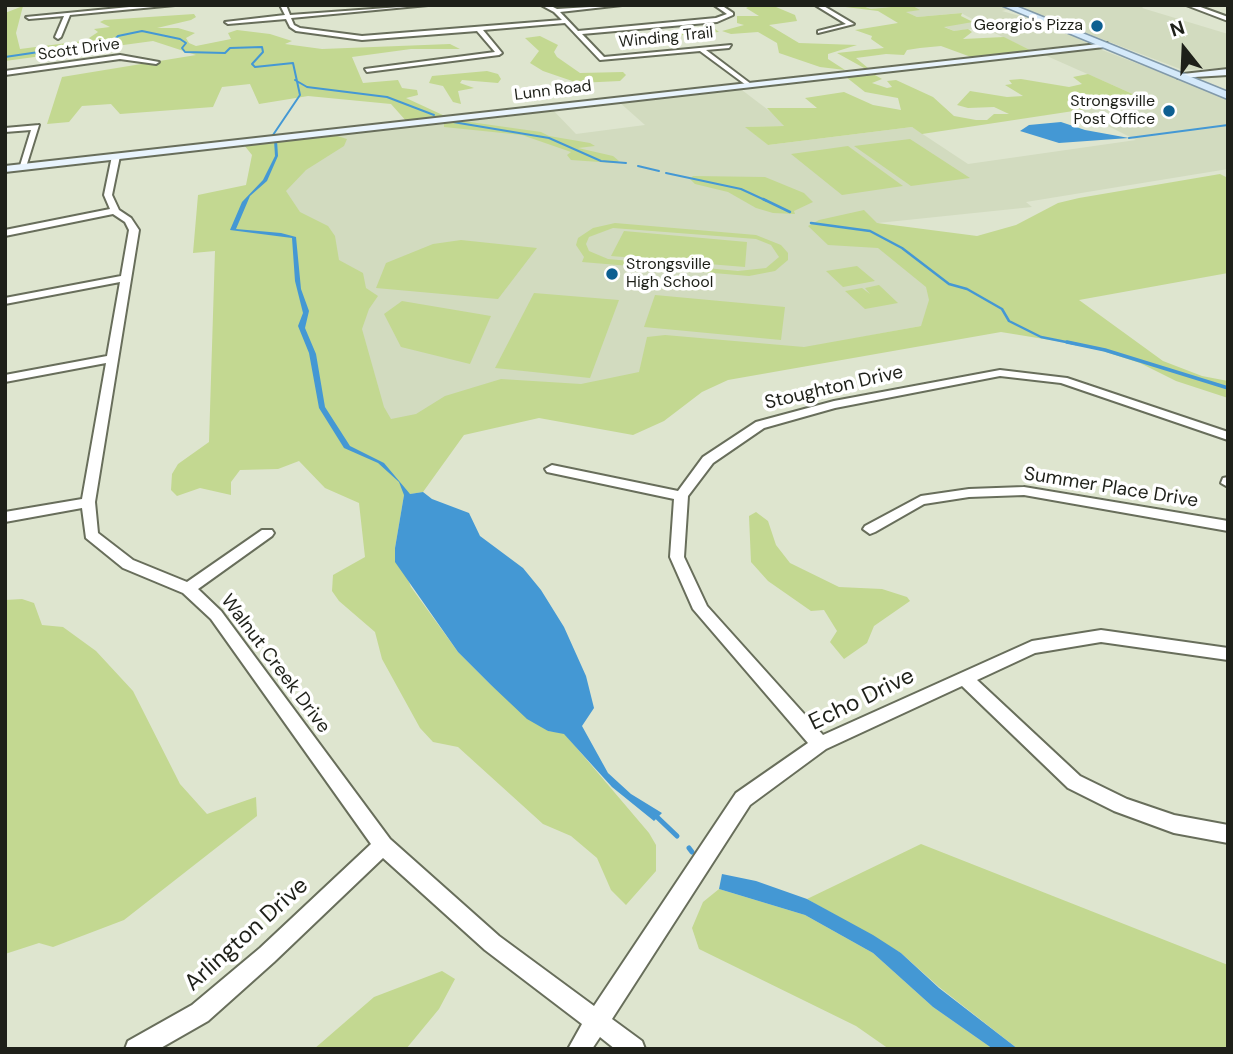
<!DOCTYPE html>
<style>
body{margin:0}
#map{position:relative;width:1233px;height:1054px;overflow:hidden;background:#dee5cf;font-family:"DM Sans",sans-serif}
canvas{display:block}
.frame{position:absolute;inset:0;border:7px solid #1e2019;pointer-events:none}
.north{position:absolute;left:1149px;top:14px;width:70px;height:70px;-webkit-text-stroke:5px #fff;paint-order:stroke;rotate:342deg;font-size:19px;font-weight:700;line-height:28px;text-align:center;color:#1e2019}
.north::after{content:'';display:block;margin:auto;width:24px;height:32px;background:#1e2019;clip-path:polygon(50% 0,100% 100%,50% 72%,0 100%)}
</style>
<div id="map">
<canvas width="1233" height="1054"></canvas>
<div class="frame"></div>
<div class="north">N</div>
</div>
<script>
const g = document.querySelector('canvas').getContext('2d');
g.lineJoin = 'round';
function fill(path, color) {
  g.fillStyle = color;
  g.fill(path, 'evenodd');
}
function shape(rows) {
  const path = new Path2D();
  for (const r of rows) {
    path.moveTo(r[0], r[1]);
    for (let i = 2; i < r.length; i += 2) path.lineTo(r[i], r[i + 1]);
  }
  return path;
}
function trace(path, color, width, dash) {
  g.strokeStyle = color;
  g.lineWidth = width;
  g.lineCap = dash ? 'butt' : 'round';
  g.setLineDash(dash || []);
  g.stroke(path);
}
function label(font, color, halo, rows, align = 'center') {
  g.font = font + ' "DM Sans",sans-serif';
  g.lineWidth = 7;
  g.setLineDash([]);
  g.textBaseline = 'middle';
  g.strokeStyle = halo;
  g.fillStyle = color;
  for (const [text, x, y, turn = 0] of rows) {
    g.save();
    g.translate(x, y);
    g.rotate((+turn || 0) * Math.PI / 180);
    g.textAlign = isNaN(turn) ? turn : align;
    if (halo) g.strokeText(text, 0, 0);
    g.fillText(text, 0, 0);
    g.restore();
  }
}
fill(shape([
 [868,5,1000,5,1009,9,1002,11,1041,22,1088,43,1030,50,984,28,954,31,943,26,976,21,961,13,917,17,905,12,911,5,871,9,864,6],
 [1013,5,1145,5,1142,8,1228,34,1228,68,1183,70],
 [1094,47,1228,98,1228,169,1026,202,1032,207,878,223,985,314,300,442,274,140,551,108,576,134,645,125,618,101,738,87,780,119,784,126,746,127,768,145,912,127,968,164,1136,140,1072,108,1144,99,1040,53]
]), '#d2dbbf');
fill(shape([
 [829,5,860,5,871,9,911,5,920,10,906,12,917,17,962,13,961,16,973,22,944,27,954,31,968,29,972,32,963,39,1004,37,1030,50,971,57,941,46,920,48,907,50,904,55,886,54,856,58,868,68,864,68,837,53,884,48,871,39,872,36,855,30,898,23,878,11],
 [23,6,16,33,20,49,91,40,89,38,98,32,94,29,110,27,100,22,104,20,194,14,196,17,191,20,157,28,178,28,195,33,186,38,189,43,196,46,231,39,228,33,237,30,270,34,292,41,285,44,322,49,450,44,460,49,411,49,352,57,363,83,398,80,402,88,417,90,418,95,406,98,447,117,407,122,391,104,308,96,259,104,250,84,222,87,213,107,120,114,111,104,82,106,69,122,47,124,62,77,196,55,153,41,5,61,5,13],
 [750,6,776,7,795,15,797,21,769,25,799,43,857,45,828,54,828,59,845,70,820,67,779,53,777,43,758,32,731,34,722,31,744,25,737,23,737,16,759,16,746,8],
 [714,28,719,32,652,38,645,43,624,43,622,38],
 [540,36,558,45,554,52,557,57,580,73,623,72,626,75,620,81,578,83,543,71,530,63,539,51,525,38],
 [487,71,498,74,501,79,498,83,462,80,460,83,474,88,458,91,461,104,453,102,443,86,429,83,432,76],
 [1088,74,1146,100,922,134,912,127,768,145,745,127,784,126,767,108,817,108,805,98,844,92,873,105,901,110,898,98,865,92,846,77,875,75,882,79,872,83,887,88,892,87,887,81,896,80,933,97,954,116,976,120,987,120,994,114,1009,114,994,107,968,108,957,105,970,91,1007,97,1023,96,1005,85,1012,84,1009,80,1021,79,1069,87,1082,84,1073,77],
 [463,121,541,132,549,136,590,143,595,146,578,148,613,156,619,161,614,163,571,160,567,155,571,152,522,135,444,127,444,123],
 [334,135,347,139,344,146,306,170,286,191,300,212,328,226,335,236,339,260,363,273,366,288,378,296,369,309,362,329,384,407,391,419,416,414,445,396,501,379,581,384,639,372,647,337,665,335,804,347,921,326,929,300,926,287,878,248,828,245,808,226,819,220,864,210,877,223,977,236,1016,225,1058,203,1079,198,1220,174,1228,178,1228,273,1079,300,1163,361,1202,376,1228,381,1228,398,1176,381,1140,363,1087,346,1001,332,728,380,702,392,664,421,633,435,539,418,464,435,423,492,404,495,395,548,411,587,458,652,491,685,548,731,564,733,649,833,656,845,656,871,626,905,611,890,597,858,571,836,543,824,458,747,433,742,420,728,382,659,375,632,339,601,332,591,333,575,365,557,359,503,325,488,299,461,278,469,240,470,231,482,231,495,200,488,177,496,171,490,172,474,178,464,209,442,215,251,193,253,198,195,246,185,252,155,244,145],
 [910,139,970,178,911,186,854,146],
 [848,146,903,186,842,195,791,154],
 [693,176,765,177,804,193,813,202,794,211,795,214,773,213,756,208,728,192,695,184,690,179],
 [615,223,756,235,781,245,788,253,788,260,775,271,749,276,582,262,584,257,576,245,578,238,593,228],
 [613,228,756,239,771,245,779,257,766,268,738,271,608,259,589,251,586,244,589,237],
 [624,231,747,242,745,267,611,256],
 [461,240,537,248,498,299,376,288,386,263,433,244],
 [857,266,875,281,843,287,826,271],
 [879,285,898,303,865,309,845,291,862,288,870,294,865,288],
 [534,293,619,300,590,378,495,368],
 [655,295,785,307,781,340,644,327],
 [402,301,491,316,470,364,401,347,384,314],
 [756,512,768,521,776,545,790,563,839,587,882,589,907,597,910,601,874,626,867,643,844,659,830,642,837,631,824,610,811,611,768,581,751,562,749,516],
 [22,599,34,603,42,625,63,627,96,651,133,691,180,784,207,814,256,797,257,816,124,920,53,947,39,943,5,954,5,600],
 [921,844,1228,965,1228,1049,1018,1049,939,987,901,953,807,899],
 [719,889,805,915,873,953,933,1007,993,1049,889,1049,856,1026,699,949,692,928,703,902],
 [442,971,455,979,439,1009,406,1049,314,1049,374,997]
]), '#c3d891');
fill(shape([
 [1061,122,1085,130,1129,138,1059,143,1020,131,1029,125],
 [274,140,277,140,278,156,274,165,267,181,250,196,236,229,281,233,296,237,301,289,309,311,305,328,316,354,325,407,350,446,384,463,410,494,423,492,432,499,469,513,480,536,523,568,541,590,564,627,586,676,594,708,582,726,608,773,631,794,662,813,654,821,612,787,564,734,548,731,527,719,491,685,458,652,395,562,395,548,404,495,399,482,378,463,344,448,319,408,309,353,298,326,303,313,295,281,292,238,230,230,242,202,263,180,275,156],
 [722,874,756,881,807,899,873,935,901,953,939,988,1018,1049,993,1049,933,1007,873,953,805,915,719,889]
]), '#4498d4');
trace(shape([
 [5,57,113,41,118,36,142,31,180,39,186,43,182,48,185,52,225,53,230,48,262,47,263,52,252,64,255,67,293,63,300,95,273,135],
 [295,80,307,87,387,97,434,115],
 [453,122,549,138,601,161,626,163],
 [1129,138,1228,125],
 [638,166,659,171],
 [666,173,741,189,767,201]
]), '#4498d4', 2);
trace(shape([
 [763,199,790,212],
 [811,223,870,231,902,248,949,284,967,289,1002,309,1009,321,1041,337,1076,344]
]), '#4498d4', 2.5);
trace(shape([
 [1067,342,1105,350,1228,388]
]), '#4498d4', 3.5);
trace(shape([
 [656,816,677,836],
 [689,848,692,852]
]), '#4498d4', 5);
const street = shape([
 [150,5,175,5,70,15,61,37,58,39,55,37,64,16,29,19,26,17,150,5],
 [280,5,286,5,290,15,428,5,291,18,294,25,300,28,362,36,562,20,554,12,541,5,549,5,557,9,622,5,560,12,578,31,716,18,727,14,714,5,721,5,733,13,733,15,717,22,582,34,604,57,731,45,729,48,706,50,751,84,746,85,700,51,600,60,565,23,483,30,502,53,499,55,367,72,365,69,495,52,477,31,362,40,296,31,290,27,286,19,228,24,225,22,285,15,280,5],
 [815,5,822,5,854,24,818,33,818,31,846,24,815,5],
 [1186,5,1195,5,1228,17,1228,21,1186,5],
 [120,55,159,62,156,64,120,59,5,75,5,71,120,55],
 [39,125,26,167,19,169,31,130,5,132,5,128,39,125],
 [116,154,120,156,112,195,119,210,131,218,139,230,95,502,98,533,133,560,187,582,262,530,272,530,274,533,272,536,198,589,221,611,390,839,499,936,594,1006,736,793,808,743,693,609,670,557,674,499,547,472,545,469,552,465,678,491,703,457,756,422,834,401,1000,370,1067,378,1228,432,1228,440,1061,383,1000,376,835,408,764,428,713,463,688,496,684,557,707,606,823,735,1032,641,1101,630,1228,648,1228,660,1101,642,1035,653,977,680,1080,776,1127,799,1174,815,1228,825,1228,843,1174,833,1114,811,1068,788,962,686,826,749,750,805,612,1019,642,1041,645,1049,615,1049,600,1037,592,1049,568,1049,582,1024,485,950,383,858,274,962,208,1021,159,1049,125,1049,128,1041,192,1005,260,948,371,844,211,619,183,593,123,568,86,538,82,508,5,522,5,512,82,499,106,363,5,382,5,375,107,356,120,282,5,304,5,298,121,276,129,230,125,222,113,214,5,236,5,230,110,209,104,195,112,156,116,154],
 [1228,477,1228,487,1221,483,1223,478,1228,477],
 [1024,487,1228,521,1228,531,1024,495,969,497,924,504,875,532,870,534,863,529,865,526,921,496,969,489,1024,487]
]);
const secondary = shape([
 [1107,43,1104,47,5,172,5,166,1107,43],
 [1228,69,1228,75,1178,78,1174,75,1228,69]
]);
const primary = shape([
 [1001,5,1013,5,1228,92,1228,99,1001,5]
]);
trace(street, '#686e5b', 4);
trace(secondary, '#686e5b', 4);
trace(primary, '#8199a9', 3);
fill(street, '#fff');
fill(secondary, '#e9f4fd');
fill(primary, '#d4e9fa');
for (const [x, y, r, color] of [
 [1097,26,7,"#0d5f91"],
 [1169,111,7,"#0d5f91"],
 [612,274,7,"#0d5f91"]
]) {
  const dot = new Path2D();
  dot.arc(x, y, r, 0, 2 * Math.PI);
  g.fillStyle = color;
  g.fill(dot);
  trace(dot, '#fff', 2.5);
}
label('16px', '#1e2019', '#fff', [
 ["Georgio's Pizza",1083,26],
 ["Strongsville",1155,102],
 ["Post Office",1155,120],
 ["Strongsville",626,265,"left"],
 ["High School",626,283,"left"]
], 'right');
label('16px', '#1e2019', '#fff', [
 ["Winding Trail",666,38,-6],
 ["Scott Drive",79,50,-8],
 ["Lunn Road",553,91,-7]
]);
label('19px', '#1e2019', '#fff', [
 ["Stoughton Drive",834,388,-13],
 ["Summer Place Drive",1111,488,9],
 ["Walnut Creek Drive",275,664,53]
]);
label('23px', '#1e2019', '#fff', [
 ["Echo Drive",862,700,-26],
 ["Arlington Drive",247,935,-42]
]);
</script>
